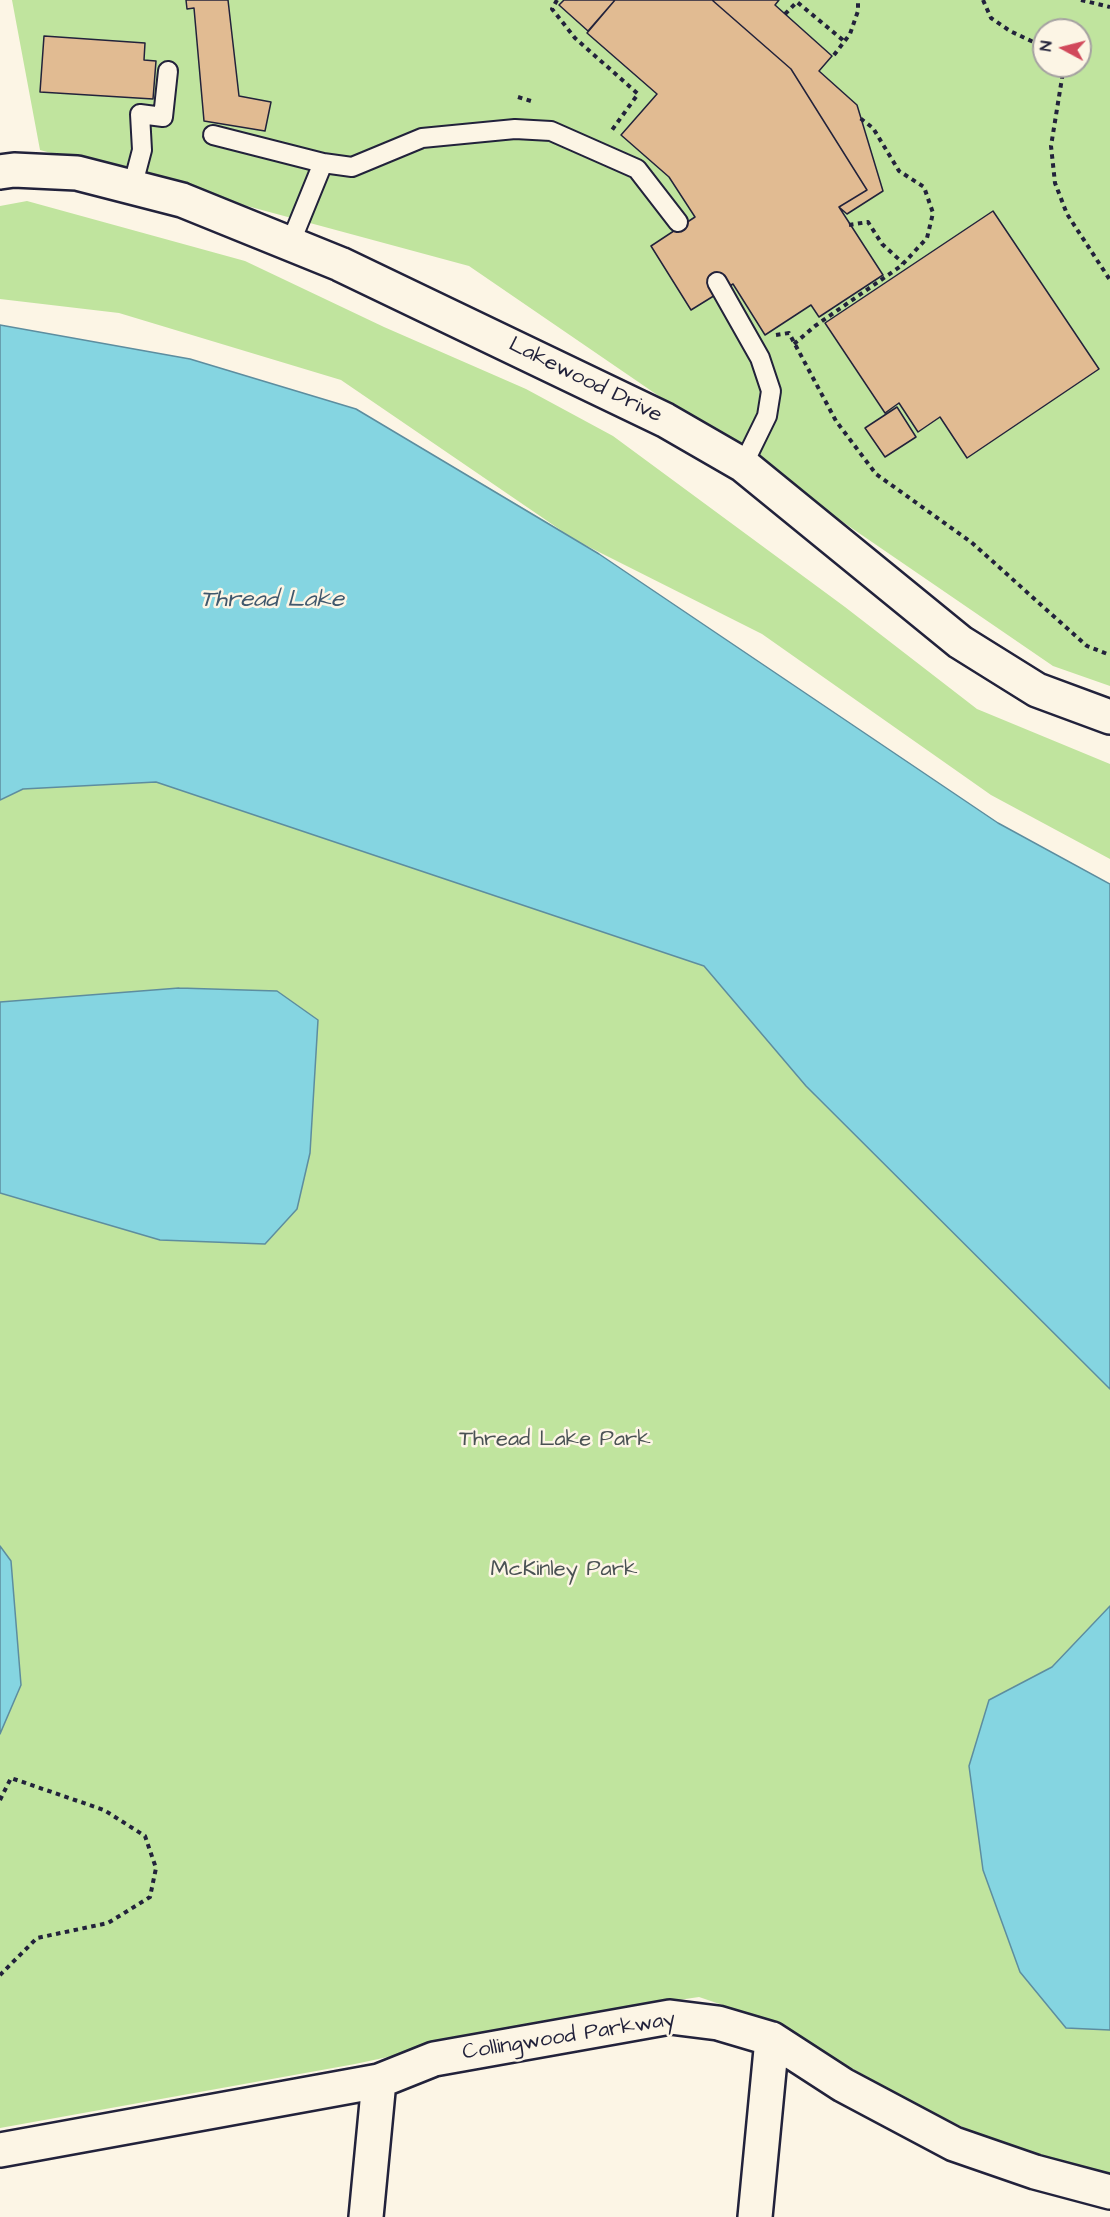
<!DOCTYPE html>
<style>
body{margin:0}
#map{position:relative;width:1110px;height:2217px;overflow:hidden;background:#fcf5e5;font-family:"Architects Daughter",sans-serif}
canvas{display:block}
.north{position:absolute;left:1032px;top:18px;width:60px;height:60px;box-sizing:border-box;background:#fcf5e5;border:2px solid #a5a1a1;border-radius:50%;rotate:277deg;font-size:16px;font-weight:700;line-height:24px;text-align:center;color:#22223b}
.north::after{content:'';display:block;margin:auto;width:21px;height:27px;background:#d1495b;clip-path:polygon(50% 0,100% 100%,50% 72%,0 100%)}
</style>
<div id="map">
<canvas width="1110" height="2217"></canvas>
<div class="north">N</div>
</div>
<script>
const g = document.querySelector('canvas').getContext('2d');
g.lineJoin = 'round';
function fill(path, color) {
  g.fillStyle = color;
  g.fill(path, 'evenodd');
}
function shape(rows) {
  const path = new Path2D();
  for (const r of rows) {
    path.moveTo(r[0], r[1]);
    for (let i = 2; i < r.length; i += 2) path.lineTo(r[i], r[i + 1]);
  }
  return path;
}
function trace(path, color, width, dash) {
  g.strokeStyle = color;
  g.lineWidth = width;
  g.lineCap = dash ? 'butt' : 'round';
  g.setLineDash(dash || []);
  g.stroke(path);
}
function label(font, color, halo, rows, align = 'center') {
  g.font = font + ' "Architects Daughter",sans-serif';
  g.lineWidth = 5;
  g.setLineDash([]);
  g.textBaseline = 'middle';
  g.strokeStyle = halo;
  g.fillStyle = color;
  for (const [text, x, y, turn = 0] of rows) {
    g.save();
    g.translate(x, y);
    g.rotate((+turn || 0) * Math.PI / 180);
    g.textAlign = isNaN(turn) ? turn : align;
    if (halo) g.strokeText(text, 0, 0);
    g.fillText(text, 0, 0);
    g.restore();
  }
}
fill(shape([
 [12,0,1110,0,1110,686,1053,666,469,266,40,150],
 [1044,30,1080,30,1080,66,1044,66],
 [27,201,245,261,384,327,526,389,613,436,845,607,977,709,1110,764,1110,859,991,795,762,634,583,544,998,823,1110,884,1110,2175,994,2142,915,2104,767,2020,699,1997,604,2011,355,2064,0,2128,0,325,190,359,356,409,562,531,341,380,119,313,0,299,0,206]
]), '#c0e49e');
const water = shape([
 [0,325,190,359,356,409,599,554,998,823,1110,884,1110,1389,806,1086,704,966,156,782,23,789,0,800,0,325],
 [179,988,277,991,318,1020,310,1153,297,1209,265,1244,160,1240,0,1193,0,1002,179,988],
 [0,1546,11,1561,21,1685,0,1734,0,1546],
 [1110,1606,1110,2030,1066,2028,1020,1972,983,1870,969,1766,989,1700,1052,1667,1110,1606]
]);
fill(water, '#85d5e1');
trace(water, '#5d8d9f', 1.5);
const building = shape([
 [186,0,228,0,239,96,271,102,265,131,204,121,194,8,187,9,186,0],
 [564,0,615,0,588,31,559,5,564,0],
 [615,0,712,0,791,69,867,190,839,207,883,275,819,317,811,305,765,335,733,284,691,310,651,246,695,217,669,177,621,135,657,94,587,33,615,0],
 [712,0,779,0,775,5,832,56,819,71,857,105,883,191,847,214,839,207,867,190,791,69,712,0],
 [44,36,145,43,144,60,156,61,153,99,40,92,44,36],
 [993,211,1099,369,967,458,940,417,918,432,899,403,885,413,825,323,993,211],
 [897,407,916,437,885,457,865,428,897,407]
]);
fill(building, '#e1bb92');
trace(building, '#22223b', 1.5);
const service = shape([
 [213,135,323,163],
 [132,188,142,150,140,114,163,117,168,71],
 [290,244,323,163,352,167,422,138,515,129,551,131,637,169,678,222],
 [717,282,760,358,771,391,767,416,743,465]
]);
const minor = shape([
 [0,172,14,170,77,173,182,200,340,264,665,420,743,465,960,642,1037,690,1110,717],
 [0,2150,379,2081,434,2059,670,2017,718,2023,772,2039,843,2085,954,2144,1035,2172,1110,2192],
 [366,2217,379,2081],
 [755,2217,772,2039]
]);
trace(service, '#22223b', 22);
trace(minor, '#22223b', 38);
trace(shape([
 [557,0,552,9,575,38,638,94,612,130],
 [983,0,991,18,1010,31,1044,47],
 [1081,0,1110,7],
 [785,14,797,2,844,41],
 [834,55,850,34,858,11,858,0],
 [1060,66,1063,72,1051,146,1055,183,1067,214,1110,280],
 [518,97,534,102],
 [849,225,868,222,882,244,903,263],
 [776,335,789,333,836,421,876,474,971,542,1087,646,1110,655],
 [794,344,815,326,901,266,927,238,933,213,924,187,899,171,873,128,860,118],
 [0,1800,11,1778,104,1810,145,1836,156,1868,150,1897,108,1923,37,1938,0,1975]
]), '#22223b', 4, [4.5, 4.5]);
trace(service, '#fcf5e5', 18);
trace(minor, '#fcf5e5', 33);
label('22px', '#22223b', '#fcf5e5', [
 ["Lakewood Drive",585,381,26],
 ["Collingwood Parkway",569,2037,-9]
]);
label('22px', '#4a5254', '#fcf5e5', [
 ["Thread Lake Park",555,1440],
 ["McKinley Park",564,1570]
]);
label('italic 24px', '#40586d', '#fcf5e5', [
 ["Thread Lake",272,601]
]);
</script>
